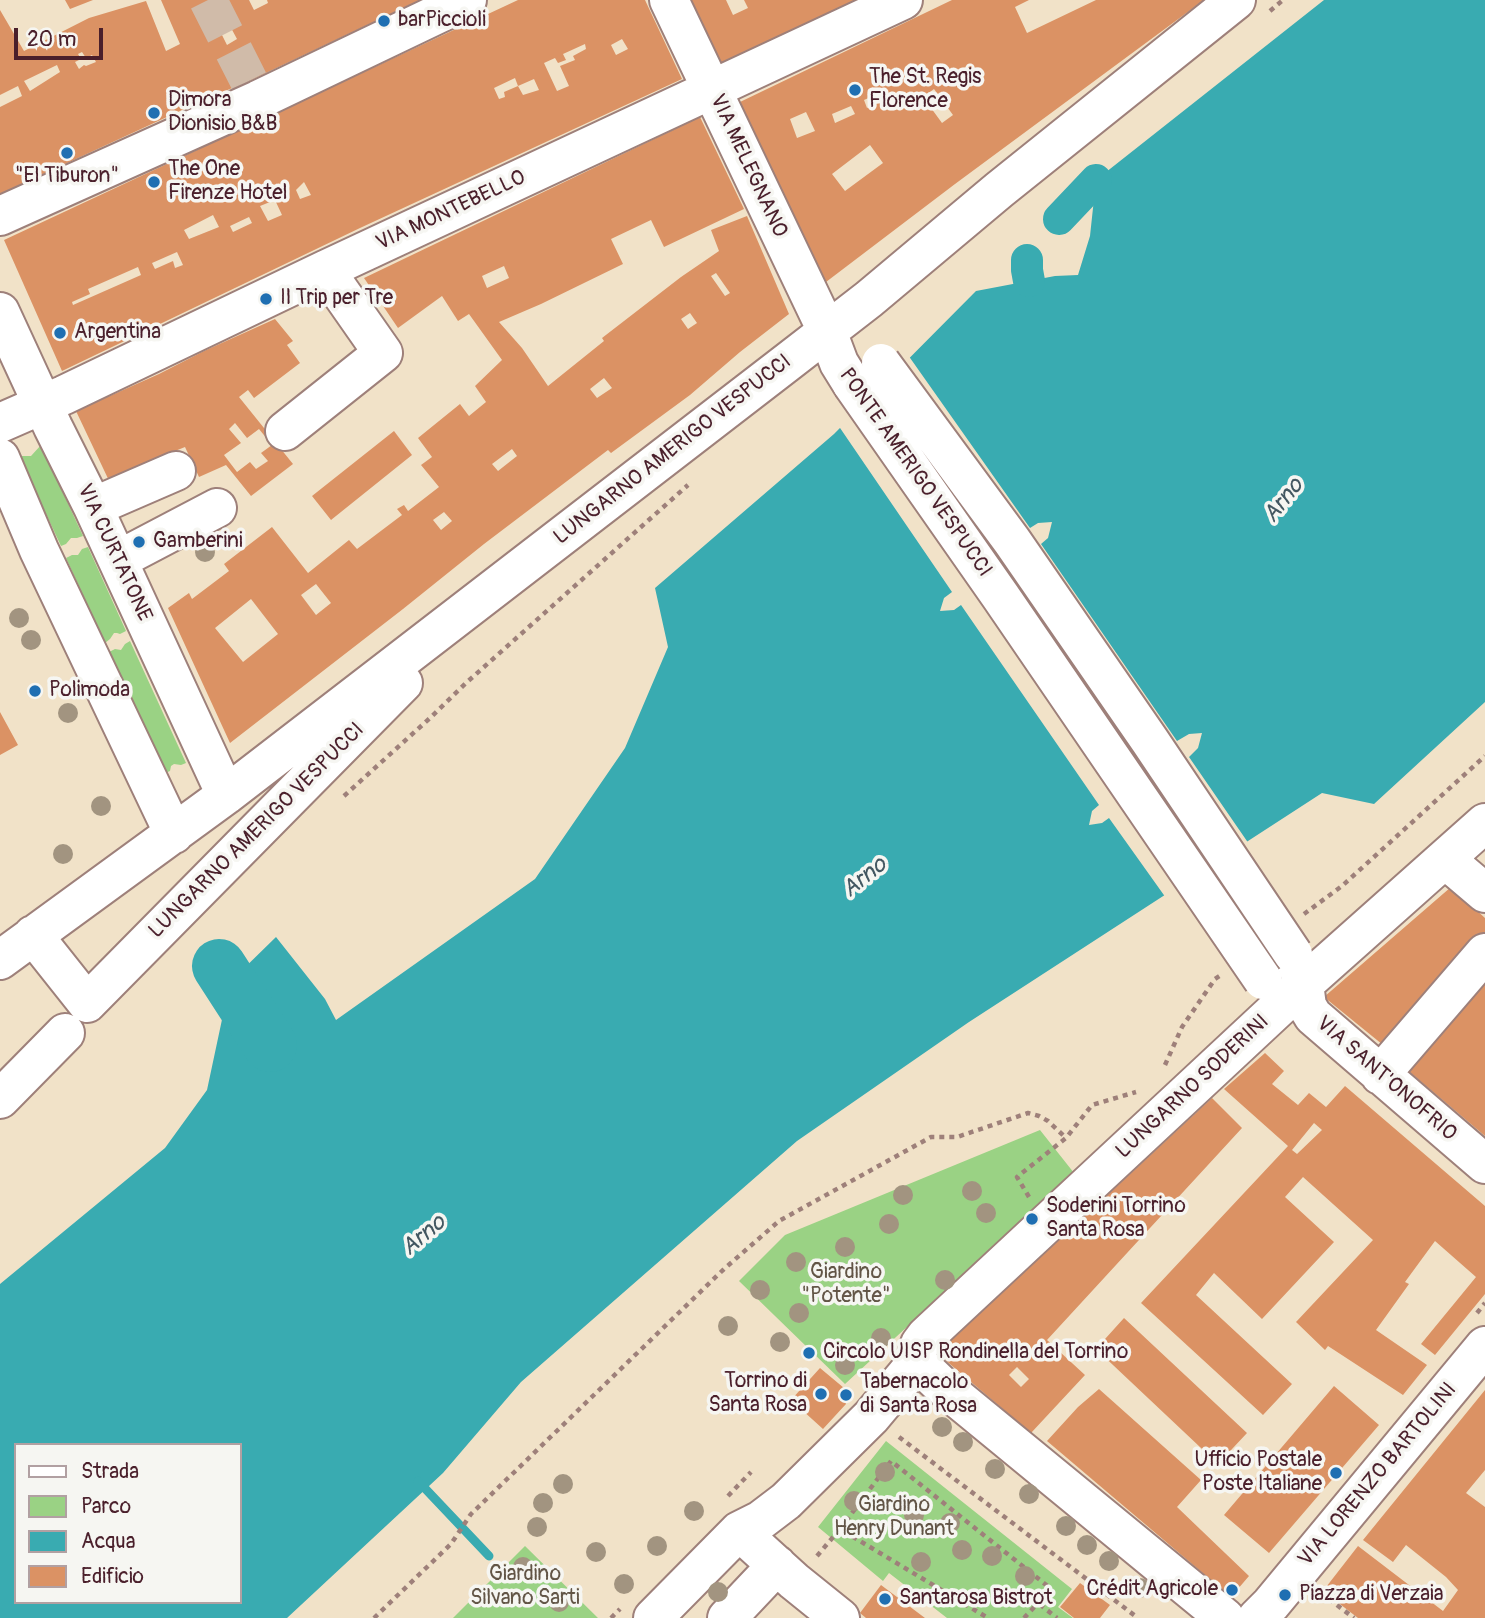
<!DOCTYPE html>
<meta charset="utf-8">
<style>
body{margin:0}
#map{position:relative;width:1485px;height:1618px;overflow:hidden;background:#f1e2c8;font-family:Pangolin,sans-serif}
canvas{display:block}
.legend{position:absolute;left:14px;top:1443px;width:228px;height:161px;box-sizing:border-box;background:#f6f6f2;border:2px solid #b1a0a2;margin:0;padding:9px 12px;list-style:none;font-size:21px;color:#4a1f2b}
.legend li{display:flex;align-items:center;gap:14px;height:35px}
.legend b{width:35px;border:2px solid #b1a0a2}
.scale{position:absolute;left:14px;top:28px;width:89px;height:32px;box-sizing:border-box;border:4px solid #4a1f2b;border-top:0;padding-left:9px;font-size:21px;line-height:24px;white-space:nowrap;color:#4a1f2b;-webkit-text-stroke:5px #f6f6f2;paint-order:stroke}
</style>
<div id="map">
<canvas width="1485" height="1618"></canvas>
<ul class="legend">
<li><b style="height:9px;background:#fff"></b>Strada</li>
<li><b style="height:19px;background:#9ad284"></b>Parco</li>
<li><b style="height:19px;background:#39abb1"></b>Acqua</li>
<li><b style="height:19px;background:#db9264"></b>Edificio</li>
</ul>
<div class="scale">20 m</div>
</div>
<script>
const g = document.querySelector('canvas').getContext('2d');
g.lineJoin = 'round';
function fill(path, color) {
  g.fillStyle = color;
  g.fill(path, 'evenodd');
}
function shape(rows) {
  const path = new Path2D();
  for (const r of rows) {
    path.moveTo(r[0], r[1]);
    for (let i = 2; i < r.length; i += 2) path.lineTo(r[i], r[i + 1]);
  }
  return path;
}
function trace(path, color, width, dash) {
  g.strokeStyle = color;
  g.lineWidth = width;
  g.lineCap = dash ? 'butt' : 'round';
  g.setLineDash(dash || []);
  g.stroke(path);
}
function label(font, color, halo, rows, align = 'center') {
  g.font = font + ' Pangolin,sans-serif';
  g.lineWidth = 7;
  g.setLineDash([]);
  g.textBaseline = 'middle';
  g.strokeStyle = halo;
  g.fillStyle = color;
  for (const [text, x, y, turn = 0] of rows) {
    g.save();
    g.translate(x, y);
    g.rotate((+turn || 0) * Math.PI / 180);
    g.textAlign = isNaN(turn) ? turn : align;
    if (halo) g.strokeText(text, 0, 0);
    g.fillText(text, 0, 0);
    g.restore();
  }
}
fill(shape([
 [41,445,83,536,77,538,71,538,66,544,61,546,19,456,31,456],
 [88,547,126,631,120,634,117,633,114,633,110,639,105,643,66,558,72,555,78,555,82,549],
 [130,641,186,763,181,765,174,764,171,766,170,771,165,773,109,652,115,649,121,650,125,644],
 [1040,1130,1074,1173,845,1384,739,1281,785,1235],
 [886,1441,1072,1589,1058,1607,1073,1618,947,1618,889,1573,883,1581,818,1527],
 [525,1546,598,1618,453,1618]
]), '#9ad284');
fill(shape([
 [1324,0,1485,0,1485,702,1374,804,1322,793,969,1022,797,1141,521,1382,443,1473,287,1618,0,1618,0,1284,165,1148,207,1090,230,982,276,937,325,999,336,1020,535,879,625,748,668,647,655,588,834,434,976,291,1055,276,1078,275,1090,236,1096,180],
 [16,1445,240,1445,240,1602,16,1602]
]), '#39abb1');
fill(shape([
 [908,355,1030,528,1038,523,1052,522,1048,538,1041,544,1177,741,1189,734,1202,733,1198,748,1189,757,1249,844,1166,898,1109,818,1102,823,1089,825,1092,811,1099,805,961,605,954,610,940,611,944,598,952,592,838,425]
]), '#f1e2c8');
trace(shape([
 [418,1481,489,1556]
]), '#39abb1', 9);
trace(shape([
 [1059,219,1096,180],
 [1027,260,1027,270,1029,281]
]), '#39abb1', 32);
trace(shape([
 [219,966,270,1045]
]), '#39abb1', 54);
fill(shape([
 [65,0,93,0,70,9],
 [161,0,249,0,254,10,268,3,267,0,420,0,249,81,206,99,0,194,0,107,22,96,18,86,0,95,0,10,24,51,89,18,146,1,166,51,180,44],
 [230,26,237,39,227,45,220,31],
 [82,52,86,58,92,55,96,62,86,66,84,65,79,69,75,62,81,59,78,54],
 [57,65,60,72,30,91,24,81],
 [518,0,645,0,682,79,360,228,62,371,4,240],
 [622,39,628,49,616,55,611,45],
 [585,44,586,49,573,56,575,60,560,66,569,86,557,91,544,63,555,58,558,63,566,60,563,54],
 [515,78,518,86,534,79,539,90,523,95,518,86,504,92,505,97,499,99,494,88],
 [304,182,311,195,300,199,296,190],
 [275,200,282,215,268,221,260,206],
 [213,215,219,227,189,239,184,230],
 [249,217,252,223,233,232,230,226],
 [177,252,183,265,175,268,173,261,155,269,152,263],
 [138,267,141,275,73,305,72,302,90,294,88,289],
 [689,0,726,0,733,15,748,8,744,0,861,0,722,67],
 [952,0,1029,0,1015,7,1027,33,1096,0,1204,0,955,184,826,282,740,102],
 [934,89,953,115,942,123,923,97],
 [882,92,887,99,867,108,864,100],
 [851,106,855,114,835,123,832,114],
 [806,112,815,131,797,138,790,119],
 [870,145,883,163,845,191,832,174],
 [700,117,744,209,664,247,651,220,611,239,623,264,541,304,499,322,522,348,548,386,604,341,602,338,681,277,719,251,711,230,747,216,789,314,740,352,690,395,611,453,608,450,484,544,403,609,230,743,168,608,189,593,192,599,229,571,224,564,272,527,308,573,349,540,357,549,402,515,397,509,404,505,408,511,439,487,421,465,432,457,418,438,460,404,469,416,486,402,475,386,502,360,469,314,458,321,442,296,398,328,364,278],
 [504,266,509,278,487,288,482,276],
 [716,273,730,293,725,296,711,276],
 [690,313,697,323,688,329,681,319],
 [604,378,612,388,597,398,590,389],
 [512,449,517,456,498,471,492,464],
 [444,512,452,521,441,530,433,520],
 [316,584,331,603,316,615,301,595],
 [251,599,278,634,243,662,215,628],
 [275,319,293,341,287,345,300,363,254,398,248,390,239,397,293,464,251,496,226,465,199,477,185,447,175,451,178,455,112,487,76,411,159,374,204,351],
 [235,423,247,438,259,429,272,445,261,453,268,461,256,469,250,462,237,472,224,455,241,443,229,429],
 [394,431,412,455,331,520,312,496],
 [0,712,18,745,0,755],
 [1451,887,1485,918,1485,936,1388,1049,1324,997],
 [1485,975,1485,1136,1405,1068],
 [1265,1053,1284,1071,1272,1084,1298,1105,1309,1093,1326,1107,1345,1086,1485,1206,1485,1294,1435,1355,1421,1344,1476,1277,1435,1241,1405,1282,1409,1284,1376,1330,1427,1365,1403,1395,1328,1346,1325,1350,1296,1322,1373,1240,1303,1177,1285,1197,1334,1242,1262,1319,1214,1273,1196,1295,1292,1384,1263,1415,1141,1303,1288,1146,1224,1089],
 [1314,1123,1322,1130,1297,1154,1292,1150],
 [1212,1098,1242,1128,1047,1340,1085,1375,1031,1433,937,1353],
 [1017,1367,1029,1379,1021,1387,1009,1375],
 [1124,1318,1247,1433,1218,1464,1096,1349],
 [820,1368,844,1388,846,1404,823,1429,791,1400],
 [1334,1386,1379,1425,1269,1553,1224,1515],
 [1099,1389,1201,1480,1177,1507,1249,1576,1231,1597,1047,1441,1078,1407],
 [1485,1390,1485,1470,1466,1493,1485,1507,1485,1618,1358,1618,1323,1591,1358,1546,1443,1611,1458,1590,1446,1577,1406,1545,1393,1562,1363,1540],
 [1080,1583,1110,1605,1100,1618,1074,1618,1060,1607],
 [881,1585,925,1618,866,1618,860,1613]
]), '#db9264');
trace(shape([
 [208,0,249,81]
]), '#d0bba9', 38, [38, 19]);
const minor = shape([
 [669,0,827,331,839,363,852,384],
 [0,216,258,100,467,0],
 [0,312,53,427,93,507,226,795],
 [0,423,64,395,325,270,903,0],
 [285,431,383,353,325,270],
 [0,458,39,550,174,834],
 [93,507,176,471],
 [118,560,217,508],
 [1445,859,1485,893],
 [33,935,87,1003,403,683],
 [0,960,226,795,789,361,869,299,999,190,1236,0],
 [1297,965,1304,984,1307,1006,1313,1016,1485,1164],
 [1380,1075,1485,953],
 [0,1099,65,1033],
 [917,1362,917,1354,920,1344,926,1336,1304,984,1485,823],
 [917,1362,940,1384,1225,1618],
 [739,1531,794,1581,840,1618],
 [653,1618,739,1531,761,1520,786,1501,871,1417,917,1362],
 [727,1618,777,1565],
 [1257,1618,1271,1604,1485,1346]
]);
trace(minor, '#9e807a', 42);
trace(shape([
 [1270,11,1283,0],
 [344,796,430,718,466,683,688,485],
 [1304,914,1342,886,1485,756],
 [1165,1065,1182,1027,1215,979,1221,975],
 [1029,1197,1017,1177,1066,1138,1092,1105,1136,1092],
 [1477,1313,1485,1303],
 [899,1437,1138,1618],
 [728,1496,751,1472],
 [840,1529,891,1461,1050,1588,1038,1603,1057,1618],
 [817,1556,840,1529,988,1618],
 [1321,1593,1354,1618],
 [374,1618,451,1544,471,1514,724,1269,779,1221,931,1137,957,1137,1028,1113,1039,1116,1048,1121,1066,1138],
 [611,1618,620,1609],
 [1024,1618,1038,1603]
]), '#9e807a', 4.5, [5, 5]);
trace(minor, '#fff', 38);
const minorBridge = shape([
 [881,363,1012,541,1150,741,1293,954],
 [852,384,1001,597,1263,980]
]);
trace(minorBridge, '#9e807a', 42, []);
trace(minorBridge, '#fff', 38);
g.fillStyle = '#a29480';
for (const [x, y] of [
 [205,552],
 [19,618],
 [31,640],
 [68,713],
 [101,806],
 [63,854],
 [972,1191],
 [903,1195],
 [986,1213],
 [889,1224],
 [845,1247],
 [796,1262],
 [945,1280],
 [760,1290],
 [799,1313],
 [728,1326],
 [881,1338],
 [780,1342],
 [845,1365],
 [942,1427],
 [963,1442],
 [995,1469],
 [885,1472],
 [563,1484],
 [1029,1494],
 [854,1501],
 [543,1503],
 [694,1511],
 [914,1515],
 [950,1523],
 [1066,1526],
 [537,1527],
 [1087,1545],
 [657,1546],
 [962,1550],
 [596,1552],
 [992,1556],
 [1109,1561],
 [921,1562],
 [523,1567],
 [1025,1576],
 [624,1584],
 [1140,1588],
 [718,1592],
 [481,1597],
 [559,1602]
]) {
  g.beginPath();
  g.arc(x, y, 10, 0, 2 * Math.PI);
  g.fill();
}
for (const [x, y, r, color] of [
 [384,21,7,"#1f6fb2"],
 [855,90,7,"#1f6fb2"],
 [154,113,7,"#1f6fb2"],
 [67,153,7,"#1f6fb2"],
 [154,182,7,"#1f6fb2"],
 [266,299,7,"#1f6fb2"],
 [60,333,7,"#1f6fb2"],
 [139,542,7,"#1f6fb2"],
 [35,691,7,"#1f6fb2"],
 [1032,1219,7,"#1f6fb2"],
 [809,1353,7,"#1f6fb2"],
 [821,1394,7,"#1f6fb2"],
 [846,1395,7,"#1f6fb2"],
 [1336,1473,7,"#1f6fb2"],
 [1232,1590,7,"#1f6fb2"],
 [1285,1595,7,"#1f6fb2"],
 [885,1599,7,"#1f6fb2"]
]) {
  const dot = new Path2D();
  dot.arc(x, y, r, 0, 2 * Math.PI);
  g.fillStyle = color;
  g.fill(dot);
  trace(dot, '#f6f6f2', 2.5);
}
label('21px', '#4a1f2b', '#f6f6f2', [
 ["barPiccioli",398,21],
 ["The St. Regis",869,78],
 ["Florence",869,102],
 ["Dimora",168,101],
 ["Dionisio B&B",168,125],
 ["The One",168,170],
 ["Firenze Hotel",168,194],
 ["\"El Tiburon\"",67,177,"center"],
 ["Il Trip per Tre",280,299],
 ["Argentina",74,333],
 ["Gamberini",153,542],
 ["Polimoda",49,691],
 ["Soderini Torrino",1046,1207],
 ["Santa Rosa",1046,1231],
 ["Circolo UISP Rondinella del Torrino",823,1353],
 ["Torrino di",807,1382,"right"],
 ["Santa Rosa",807,1406,"right"],
 ["Tabernacolo",860,1383],
 ["di Santa Rosa",860,1407],
 ["Ufficio Postale",1322,1461,"right"],
 ["Poste Italiane",1322,1485,"right"],
 ["Crédit Agricole",1218,1590,"right"],
 ["Piazza di Verzaia",1299,1595],
 ["Santarosa Bistrot",899,1599]
], 'left');
label('21px', '#4a1f2b', '#f6f6f2', [
 ["VIA MELEGNANO",748,166,65],
 ["VIA MONTEBELLO",451,211,-25],
 ["LUNGARNO AMERIGO VESPUCCI",673,450,-38],
 ["PONTE AMERIGO VESPUCCI",915,473,55],
 ["VIA CURTATONE",114,553,65],
 ["LUNGARNO AMERIGO VESPUCCI",257,831,-45],
 ["VIA SANT'ONOFRIO",1386,1079,41],
 ["LUNGARNO SODERINI",1193,1087,-43],
 ["VIA LORENZO BARTOLINI",1378,1475,-50]
]);
label('21px', '#625546', '#f6f6f2', [
 ["Giardino",846,1273],
 ["\"Potente\"",846,1297],
 ["Giardino",894,1506],
 ["Henry Dunant",894,1530],
 ["Giardino",525,1575],
 ["Silvano Sarti",525,1599]
]);
label('italic 23px', '#435761', '#f6f6f2', [
 ["Arno",1284,501,-52],
 ["Arno",865,878,-39],
 ["Arno",424,1236,-40]
]);
</script>
